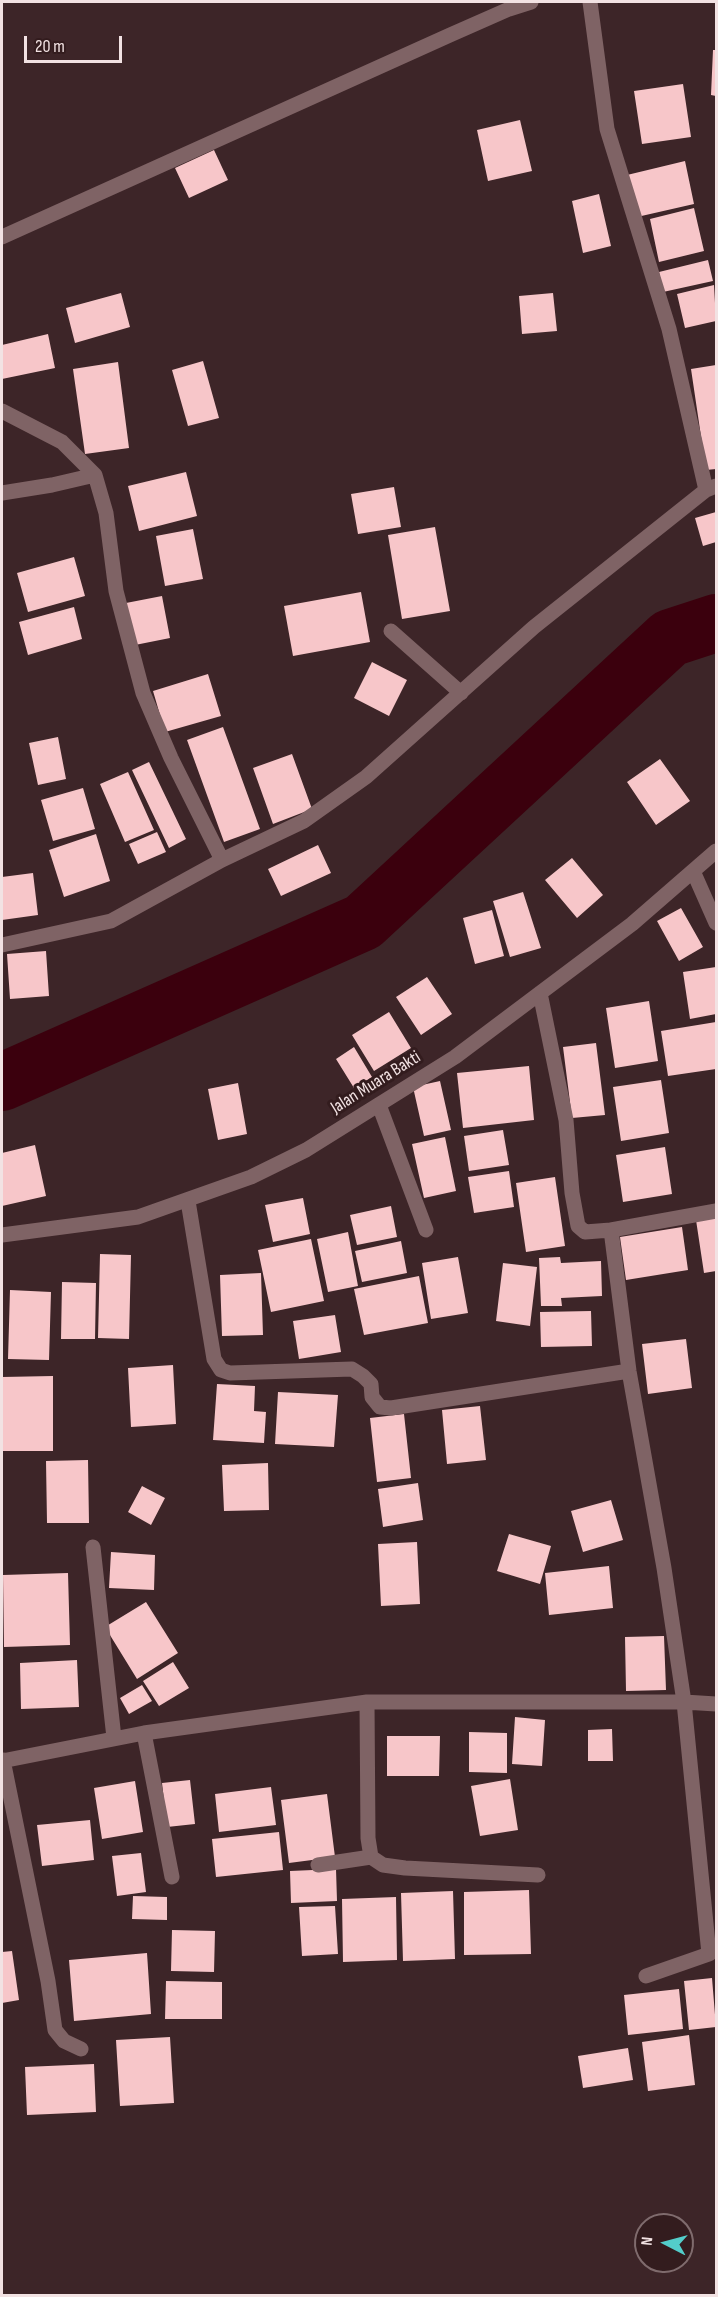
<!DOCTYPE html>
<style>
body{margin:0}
#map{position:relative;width:718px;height:2297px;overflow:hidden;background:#3d2528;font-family:"Sofia Sans Condensed",sans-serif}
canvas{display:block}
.frame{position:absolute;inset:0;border:3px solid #f2e2e3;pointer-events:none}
.north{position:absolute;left:634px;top:2213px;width:60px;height:60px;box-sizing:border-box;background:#331c1e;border:2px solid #7f6b6d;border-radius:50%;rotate:276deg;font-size:16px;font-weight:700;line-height:24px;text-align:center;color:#f2e2e3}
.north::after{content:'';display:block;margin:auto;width:21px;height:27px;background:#53cdca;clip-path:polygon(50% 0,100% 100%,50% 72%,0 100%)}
.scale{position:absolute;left:24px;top:36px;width:98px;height:27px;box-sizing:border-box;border:3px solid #f2e2e3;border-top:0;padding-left:8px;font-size:18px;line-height:21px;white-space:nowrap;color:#f2e2e3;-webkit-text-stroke:4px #331c1e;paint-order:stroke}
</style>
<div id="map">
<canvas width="718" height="2297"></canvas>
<div class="frame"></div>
<div class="north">N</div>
<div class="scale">20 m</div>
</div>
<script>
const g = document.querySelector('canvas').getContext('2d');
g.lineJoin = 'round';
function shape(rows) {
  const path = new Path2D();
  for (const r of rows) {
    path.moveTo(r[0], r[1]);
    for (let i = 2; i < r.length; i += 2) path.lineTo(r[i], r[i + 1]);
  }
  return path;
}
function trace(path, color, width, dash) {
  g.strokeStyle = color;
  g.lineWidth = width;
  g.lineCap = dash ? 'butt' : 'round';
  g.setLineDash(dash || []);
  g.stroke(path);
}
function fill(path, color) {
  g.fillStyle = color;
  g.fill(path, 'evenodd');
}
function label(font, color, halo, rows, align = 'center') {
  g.font = font + ' "Sofia Sans Condensed",sans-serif';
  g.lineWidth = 6;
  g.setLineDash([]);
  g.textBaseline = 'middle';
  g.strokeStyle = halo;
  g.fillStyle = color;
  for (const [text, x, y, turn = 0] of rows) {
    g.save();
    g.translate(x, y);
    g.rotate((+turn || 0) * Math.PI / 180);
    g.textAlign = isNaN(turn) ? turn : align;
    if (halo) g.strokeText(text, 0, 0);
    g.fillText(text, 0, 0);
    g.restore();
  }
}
trace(shape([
 [2,1082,363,922,670,638,716,623]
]), '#3b000d', 58);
fill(shape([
 [713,50,716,50,716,96,711,95],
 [683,84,691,137,642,144,634,91],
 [520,120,532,171,488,181,477,130],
 [214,150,228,180,189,198,175,168],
 [685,161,694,204,637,217,627,175],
 [599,194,611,246,583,253,572,201],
 [694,208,704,251,659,262,650,219],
 [708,260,713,281,663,292,659,272],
 [714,285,716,321,685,328,677,294],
 [121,293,130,327,75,343,66,308],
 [553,293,557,331,522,334,519,296],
 [48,334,55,368,2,379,2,345],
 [203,361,219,418,188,426,172,370],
 [118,362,129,448,85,454,73,369],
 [716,365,716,469,706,470,691,369],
 [186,472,197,516,139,531,128,486],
 [394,487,401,527,358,534,351,494],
 [716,512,716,542,703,546,695,518],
 [435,527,450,611,402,619,388,535],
 [193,529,203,579,165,586,156,536],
 [74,557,85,596,28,612,17,573],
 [361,592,370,642,293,656,284,606],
 [162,596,170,638,135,645,126,603],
 [74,607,82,639,28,655,19,622],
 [372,662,407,680,389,716,354,698],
 [208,674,221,716,165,732,153,691],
 [223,727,260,829,224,842,187,740],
 [58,737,66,779,38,785,29,743],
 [292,754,312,809,273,824,253,768],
 [660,759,690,801,656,825,627,782],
 [149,762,186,839,169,848,132,770],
 [128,772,154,830,125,842,100,784],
 [83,788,95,829,53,841,41,800],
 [157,832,166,852,138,864,129,844],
 [96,834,110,881,64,897,49,850],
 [318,845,331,873,281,896,268,869],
 [572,858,603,895,577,918,545,880],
 [33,873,38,915,2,920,2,877],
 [523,892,541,948,510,957,493,901],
 [681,908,703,947,679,961,657,921],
 [492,910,504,956,475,964,463,918],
 [46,951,49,996,10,999,7,954],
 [716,967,716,1014,690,1019,683,972],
 [427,977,452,1014,421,1035,396,997],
 [649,1001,658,1061,615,1068,606,1008],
 [389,1012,411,1048,374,1071,352,1035],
 [716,1022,716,1069,668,1076,661,1031],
 [596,1043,605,1115,572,1118,563,1047],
 [354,1047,372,1077,354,1088,336,1059],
 [529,1066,534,1120,463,1128,457,1073],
 [661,1080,669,1133,621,1141,613,1087],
 [440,1081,451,1130,424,1136,413,1087],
 [238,1083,247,1134,218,1140,208,1089],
 [503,1130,509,1165,469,1171,464,1136],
 [445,1137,456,1191,424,1198,412,1144],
 [35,1145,46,1196,2,1206,2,1153],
 [665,1147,672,1194,623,1202,616,1155],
 [509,1171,514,1207,474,1213,468,1177],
 [555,1177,565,1246,526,1252,516,1183],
 [303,1198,310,1234,273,1242,265,1205],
 [391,1206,397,1237,357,1245,350,1215],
 [716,1217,716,1271,704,1273,696,1220],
 [682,1227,688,1270,626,1280,620,1237],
 [348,1232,358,1286,328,1292,317,1239],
 [311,1239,324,1301,271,1312,258,1250],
 [401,1241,407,1273,362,1282,355,1251],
 [100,1254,131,1255,129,1339,98,1338],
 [458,1257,468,1313,431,1319,422,1263],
 [560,1257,561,1263,601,1261,602,1296,561,1298,562,1306,541,1306,539,1258],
 [503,1263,537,1267,530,1326,496,1321],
 [261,1273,263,1335,222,1336,220,1275],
 [419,1276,428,1323,364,1335,354,1289],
 [62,1282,96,1283,95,1339,61,1339],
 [10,1290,51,1292,49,1360,8,1359],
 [591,1311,592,1346,541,1347,540,1312],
 [335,1315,341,1352,299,1359,293,1321],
 [686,1339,692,1388,648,1394,642,1344],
 [173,1365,176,1424,131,1427,128,1368],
 [53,1376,53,1451,2,1451,2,1377],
 [217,1384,255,1386,254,1411,266,1412,264,1443,213,1440],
 [278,1392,338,1395,334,1447,275,1444],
 [480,1406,486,1460,447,1464,442,1410],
 [404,1414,411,1478,377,1482,370,1418],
 [88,1460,89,1523,47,1523,46,1461],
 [268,1463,269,1510,224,1511,222,1465],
 [418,1483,423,1520,383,1527,378,1489],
 [142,1486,165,1498,151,1525,128,1512],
 [611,1500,623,1540,583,1552,571,1511],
 [509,1534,551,1546,540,1584,497,1571],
 [417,1542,420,1604,381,1606,378,1544],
 [111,1552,155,1555,154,1590,109,1588],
 [609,1566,613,1608,549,1615,545,1573],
 [68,1573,70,1645,4,1647,3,1575],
 [146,1602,178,1653,137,1679,105,1627],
 [664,1636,666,1690,626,1691,625,1637],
 [77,1660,79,1707,21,1709,20,1663],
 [173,1662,189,1688,159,1706,143,1681],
 [142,1685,152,1701,129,1714,120,1698],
 [515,1717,545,1720,542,1766,512,1764],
 [612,1729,613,1761,588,1761,588,1730],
 [469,1732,507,1733,507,1773,469,1772],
 [387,1736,440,1736,439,1776,387,1776],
 [510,1779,518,1830,480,1836,471,1786],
 [190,1780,195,1824,167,1827,162,1783],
 [135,1781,143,1832,102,1839,94,1788],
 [271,1787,276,1825,219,1832,215,1794],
 [327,1794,335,1857,289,1863,281,1800],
 [90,1820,94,1860,42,1866,37,1825],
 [279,1832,283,1870,216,1877,212,1839],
 [141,1853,146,1892,117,1896,112,1856],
 [336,1869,337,1901,291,1903,290,1871],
 [529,1890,531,1954,464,1955,464,1892],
 [453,1891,455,1959,403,1961,401,1893],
 [133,1896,167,1897,167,1920,132,1919],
 [396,1897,397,1960,343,1962,342,1899],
 [335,1906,338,1954,302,1956,299,1907],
 [172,1930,215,1931,214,1972,171,1971],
 [12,1951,19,2000,2,2003,2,1952],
 [147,1953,151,2014,74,2021,69,1960],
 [712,1978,716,2027,689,2030,684,1981],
 [166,1981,222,1982,222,2019,165,2019],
 [679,1989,683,2029,628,2035,624,1995],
 [689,2035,695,2085,648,2091,642,2042],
 [170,2037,174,2103,120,2106,116,2040],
 [628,2048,633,2080,583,2088,578,2056],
 [94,2064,96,2112,27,2115,25,2067]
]), '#f7c6c9');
trace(shape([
 [590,2,607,129,669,329,706,490],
 [2,237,450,35,509,9,531,2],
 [2,411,62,442,95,475,106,513,116,591,143,693,171,758,222,860],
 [2,493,52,485,95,475],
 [391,631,461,693],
 [693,871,716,923],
 [2,945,111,921,222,860,304,821,366,777,534,627,706,490,716,486],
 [540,993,566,1120,572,1193,578,1226,585,1232,611,1230,629,1371,664,1568,684,1702,709,1954,646,1976],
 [379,1105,426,1230],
 [188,1201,214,1359,221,1370,230,1373,352,1369,363,1376,371,1384,372,1397,380,1407,391,1408,629,1371],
 [611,1230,716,1211],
 [2,1235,138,1217,251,1177,306,1150,455,1057,632,924,716,851],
 [93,1547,114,1738],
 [367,1702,368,1838,371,1857,383,1865,405,1868,538,1875],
 [144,1733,172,1877],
 [3,1760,48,1981,55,2030,64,2041,81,2049],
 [2,1761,144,1733,367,1702,684,1702,716,1704],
 [318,1865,371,1857]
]), '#7f6365', 15);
label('18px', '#f2e2e3', '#331c1e', [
 ["Jalan Muara Bakti",376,1083,-32]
]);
</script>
